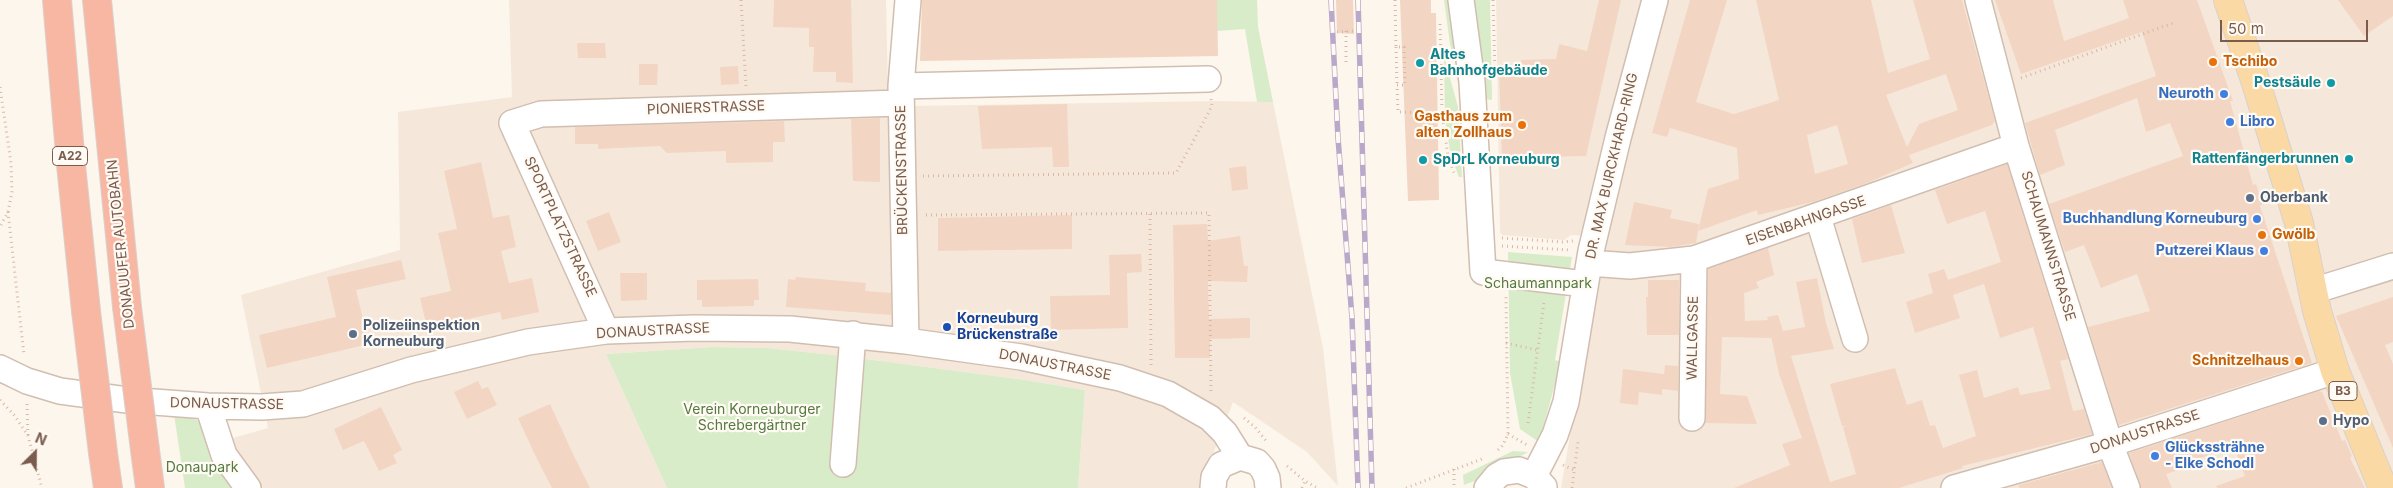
<!DOCTYPE html>
<meta charset="utf-8">
<style>
body{margin:0}
#map{position:relative;width:2393px;height:488px;overflow:hidden;background:#fdf6ec;font-family:Inter,sans-serif}
canvas{display:block}
.north{position:absolute;left:10px;top:428px;width:50px;height:50px;-webkit-text-stroke:4px #fffaf3;paint-order:stroke;rotate:23deg;font-size:14px;font-weight:700;line-height:20px;text-align:center;color:#7a5c4d}
.north::after{content:'';display:block;margin:auto;width:18px;height:22px;background:#7a5c4d;clip-path:polygon(50% 0,100% 100%,50% 72%,0 100%)}
.scale{position:absolute;left:2220px;top:20px;width:148px;height:22px;box-sizing:border-box;border:2px solid #7a5c4d;border-top:0;padding-left:6px;font-size:15px;line-height:18px;white-space:nowrap;color:#7a5c4d;-webkit-text-stroke:4px #fffaf3;paint-order:stroke}
</style>
<div id="map">
<canvas width="2393" height="488"></canvas>
<div class="north">N</div>
<div class="scale">50 m</div>
</div>
<script>
const g = document.querySelector('canvas').getContext('2d');
g.lineJoin = 'round';
function fill(path, color) {
  g.fillStyle = color;
  g.fill(path, 'evenodd');
}
function shape(rows) {
  const path = new Path2D();
  for (const r of rows) {
    path.moveTo(r[0], r[1]);
    for (let i = 2; i < r.length; i += 2) path.lineTo(r[i], r[i + 1]);
  }
  return path;
}
function trace(path, color, width, dash) {
  g.strokeStyle = color;
  g.lineWidth = width;
  g.lineCap = dash ? 'butt' : 'round';
  g.setLineDash(dash || []);
  g.stroke(path);
}
function label(font, color, halo, rows, align = 'center') {
  g.font = font + ' Inter,sans-serif';
  g.lineWidth = 4.5;
  g.setLineDash([]);
  g.textBaseline = 'middle';
  g.strokeStyle = halo;
  g.fillStyle = color;
  for (const [text, x, y, turn = 0] of rows) {
    g.save();
    g.translate(x, y);
    g.rotate((+turn || 0) * Math.PI / 180);
    g.textAlign = isNaN(turn) ? turn : align;
    if (halo) g.strokeText(text, 0, 0);
    g.fillText(text, 0, 0);
    g.restore();
  }
}
fill(shape([
 [509,0,886,0,888,92,910,106,1219,101,1273,102,1323,348,1338,486,1307,452,1233,402,1200,488,1078,488,1085,390,1025,380,843,356,767,348,713,347,606,354,667,488,237,488,212,444,268,428,241,295,400,250,398,112,512,97],
 [1496,0,2393,0,2393,488,1561,488,1604,237,1571,235,1564,240,1502,235,1500,232]
]), '#f5e8da');
fill(shape([
 [1217,0,1257,0,1258,27,1273,102,1257,102,1245,29,1217,31],
 [1444,0,1451,0,1461,83,1450,44],
 [1472,0,1490,0,1492,100,1484,99],
 [1444,56,1458,107,1462,177,1459,177,1451,156,1445,119],
 [1508,252,1572,257,1555,360,1561,362,1539,442,1520,429,1510,373],
 [713,347,767,348,843,356,1025,380,1085,390,1078,488,667,488,606,354],
 [174,414,198,420,237,488,185,488],
 [1513,451,1528,452,1485,477,1464,485,1463,475]
]), '#d8ecc9');
fill(shape([
 [774,0,851,0,853,83,836,82,836,72,813,72,814,47,809,47,809,28,773,27],
 [922,0,1217,0,1218,56,920,61],
 [1336,0,1353,0,1354,34,1337,33],
 [1400,0,1431,0,1431,13,1436,13,1439,200,1408,201],
 [1599,0,1621,0,1586,156,1502,158,1499,68,1521,67,1521,60,1556,59,1559,44,1587,51],
 [1690,0,1727,0,1696,102,1734,114,1779,100,1756,0,1871,0,1888,73,1930,59,1913,0,1962,0,1995,121,1992,125,1909,155,1913,163,1867,183,1813,202,1758,215,1757,210,1698,231,1708,189,1739,179,1737,148,1670,128,1667,137,1652,133],
 [1946,74,1958,110,1919,124,1907,147,1886,95],
 [1837,125,1848,164,1815,174,1807,135],
 [1995,0,2053,0,2064,41,2129,18,2123,0,2197,0,2233,101,2230,101,2253,185,2256,184,2263,204,2260,206,2312,363,2119,425,2088,327,2150,311,2137,274,2101,288,2084,245,2065,252,2049,204,2183,156,2170,123,2146,132,2137,98,2055,130,2065,165,2040,175,2025,123,2156,76,2142,32,2021,74],
 [2338,0,2393,0,2393,16,2364,36],
 [577,43,605,43,606,58,578,58],
 [639,64,658,64,657,85,639,85],
 [738,66,739,84,721,85,720,67],
 [1067,104,1069,167,1053,167,1052,147,982,149,978,106],
 [880,118,880,182,853,181,851,119],
 [784,121,785,142,773,142,773,162,726,163,726,151,667,153,660,146,598,149,598,144,575,144,575,127],
 [481,162,493,218,509,215,516,247,501,251,509,283,532,278,539,312,502,320,500,312,427,328,420,298,451,291,438,233,457,229,444,171],
 [2007,164,2068,359,2060,361,2073,411,2084,409,2092,434,1962,466,1963,468,1899,488,1734,488,1790,465,1782,444,1802,438,1779,374,1771,336,1771,338,1722,337,1720,394,1747,396,1757,424,1705,423,1708,269,1768,248,1774,275,1756,282,1759,288,1744,293,1745,321,1768,320,1767,317,1778,315,1783,331,1805,327,1796,282,1817,278,1826,323,1834,349,1791,356,1830,482,1856,474,1843,427,1846,426,1842,426,1830,384,1895,368,1907,405,1922,400,1930,426,1935,425,1943,448,1976,436,1959,375,1977,370,1984,398,2018,387,2020,395,2051,389,2033,327,2000,338,1984,284,1953,295,1960,318,1915,333,1906,302,1933,293,1928,274,1944,269,1948,280,2001,262,1985,211,1947,224,1935,190],
 [1246,166,1248,189,1232,191,1229,168],
 [1634,202,1672,210,1670,218,1699,224,1696,243,1671,247,1625,245],
 [1891,205,1905,253,1862,263,1852,219],
 [609,212,621,242,598,251,586,221],
 [1072,215,1072,249,938,251,938,218],
 [1207,224,1208,241,1240,236,1244,266,1248,266,1247,282,1208,281,1209,319,1250,318,1250,338,1210,339,1210,358,1175,358,1173,225],
 [1141,254,1142,272,1127,273,1128,328,1051,330,1050,296,1110,295,1109,255],
 [401,260,406,279,356,290,369,344,267,368,259,335,336,317,327,277],
 [620,273,647,273,647,300,621,301],
 [796,277,866,283,865,291,891,293,891,315,786,307,788,279,795,280],
 [758,279,759,300,754,300,754,306,702,307,702,300,697,300,697,280],
 [1648,280,1679,280,1679,335,1647,335,1646,297,1648,297],
 [2393,297,2393,342,2385,345,2393,364,2393,448,2336,316],
 [1665,365,1678,366,1678,391,1662,389,1662,395,1639,392,1638,405,1620,403,1623,369,1664,374],
 [478,381,482,389,488,387,497,405,467,419,454,392],
 [2319,391,2322,392,2342,441,2345,440,2352,456,2350,458,2365,488,2217,488,2216,486,2245,476,2234,446,2195,460,2196,464,2166,474,2172,488,2141,488,2129,453],
 [550,404,573,454,590,488,552,488,536,457,518,418],
 [381,407,402,450,393,455,397,463,379,471,364,441,343,450,334,429],
 [2102,462,2112,488,2019,488,2019,485]
]), '#f3d5c3');
const minor = shape([
 [1461,0,1472,82,1483,272,1585,284],
 [1978,0,2016,146,2110,444,2127,488],
 [901,86,1208,79],
 [1818,217,1855,339],
 [1589,263,1630,266,1694,259,2016,146],
 [2313,291,2393,266],
 [606,331,512,123,541,114,901,103],
 [906,341,901,86,908,0],
 [0,368,27,381,60,391,127,400,208,406,262,407,303,404,411,370,528,342,606,331,694,328,790,329,906,341,1021,357,1120,378,1168,394,1210,418,1225,433,1240,457],
 [208,406,224,455,248,488],
 [1692,418,1694,259],
 [843,464,853,334],
 [1534,476,1555,435,1566,402,1591,251,1618,138,1655,0],
 [1213,488,1214,477,1221,465,1240,457,1257,462,1263,469,1267,478,1268,488],
 [1487,488,1497,476,1504,472,1519,470,1534,476,1544,487],
 [1954,488,2110,444,2335,371]
]);
const major = shape([
 [2228,0,2257,86,2299,223,2317,311,2335,371,2383,488]
]);
const highway = shape([
 [57,0,71,165,86,311],
 [97,0,127,307],
 [145,450,150,488],
 [103,453,108,488]
]);
trace(minor, '#d1beb0', 28);
trace(major, '#dad1cd', 30);
trace(highway, '#dad1cd', 30);
trace(shape([
 [741,0,746,87],
 [1395,0,1396,47,1404,47,1405,85,1397,85,1398,112,1442,113,1440,23],
 [1493,0,1495,74],
 [1346,31,1346,65],
 [1337,32,1354,31],
 [1396,47,1397,85],
 [2021,78,2176,22],
 [0,87,11,163,12,192,8,212,0,227],
 [1442,113,1448,156,1454,173],
 [923,176,1176,173,1212,106,1211,99],
 [8,212,24,355],
 [1150,214,1151,365],
 [926,215,1209,213,1211,394],
 [1502,238,1563,242,1573,241],
 [1502,246,1570,250],
 [1506,343,1537,350],
 [0,400,15,416,28,436,42,488],
 [27,404,28,436],
 [1244,418,1255,427,1267,442],
 [1528,423,1544,302],
 [1508,434,1527,445],
 [1498,450,1503,445,1508,434,1506,297],
 [1563,465,1574,470],
 [1287,466,1305,481,1317,488],
 [1454,469,1454,488],
 [1302,488,1305,481],
 [1406,488,1482,459],
 [1572,488,1578,442]
]), '#d9b8a5', 3, [1, 4]);
trace(minor, '#fff', 25);
trace(major, '#fbd9a5', 28);
trace(highway, '#f7b7a3', 28);
const rail = shape([
 [1331,0,1338,138,1352,318,1358,488],
 [1358,0,1372,488]
]);
trace(rail, '#b9a8c9', 5.5);
trace(rail, '#fffaf3', 4, [11]);
const highwayBridge = shape([
 [127,307,145,450],
 [86,311,103,453]
]);
trace(highwayBridge, '#dad1cd', 30, []);
trace(highwayBridge, '#f7b7a3', 28);
for (const [x, y, r, color] of [
 [2213,62,5,"#e8710a"],
 [1420,63,5,"#0f9aa8"],
 [2331,83,5,"#0f9aa8"],
 [2224,94,5,"#3f7fe0"],
 [2230,122,5,"#3f7fe0"],
 [1522,125,5,"#e8710a"],
 [2349,159,5,"#0f9aa8"],
 [1423,160,5,"#0f9aa8"],
 [2250,198,5,"#5c6f8a"],
 [2257,219,5,"#3f7fe0"],
 [2262,235,5,"#e8710a"],
 [2264,251,5,"#3f7fe0"],
 [947,327,5,"#1a4fb4"],
 [353,334,5,"#5c6f8a"],
 [2299,361,5,"#e8710a"],
 [2323,421,5,"#5c6f8a"],
 [2155,456,5,"#3f7fe0"]
]) {
  const dot = new Path2D();
  dot.arc(x, y, r, 0, 2 * Math.PI);
  g.fillStyle = color;
  g.fill(dot);
  trace(dot, '#fffaf3', 2);
}
for (const [x, y, w] of [
 [70,156,35],
 [2343,391,28]
]) {
  const box = new Path2D();
  box.roundRect(x - w / 2, y - 9.5, w, 19, 4);
  g.fillStyle = '#fffaf3';
  g.fill(box);
  trace(box, '#7a5c4d', 1);
}
label('bold 12px', '#7a5c4d', null, [
 ["A22",70,156],
 ["B3",2343,391]
]);
label('bold 14px', '#0d838f', '#fffaf3', [
 ["Altes",1430,55],
 ["Bahnhofgebäude",1430,71],
 ["Pestsäule",2321,83,"right"],
 ["Rattenfängerbrunnen",2339,159,"right"],
 ["SpDrL Korneuburg",1433,160]
], 'left');
label('bold 14px', '#c56008', '#fffaf3', [
 ["Tschibo",2223,62],
 ["Gasthaus zum",1512,117,"right"],
 ["alten Zollhaus",1512,133,"right"],
 ["Gwölb",2272,235],
 ["Schnitzelhaus",2289,361,"right"]
], 'left');
label('bold 14px', '#366cbe', '#fffaf3', [
 ["Neuroth",2214,94],
 ["Libro",2240,122,"left"],
 ["Buchhandlung Korneuburg",2247,219],
 ["Putzerei Klaus",2254,251],
 ["Glückssträhne",2165,448,"left"],
 ["- Elke Schodl",2165,464,"left"]
], 'right');
label('14px', '#7a5c4d', '#fffaf3', [
 ["PIONIERSTRASSE",706,108,-2],
 ["DR. MAX BURCKHARD-RING",1612,166,-77],
 ["BRÜCKENSTRASSE",902,170,-91],
 ["EISENBAHNGASSE",1806,221,-19],
 ["SPORTPLATZSTRASSE",560,227,65],
 ["DONAUUFER AUTOBAHN",121,244,-96],
 ["SCHAUMANNSTRASSE",2048,246,73],
 ["DONAUSTRASSE",653,331,-3],
 ["WALLGASSE",1693,338,-89],
 ["DONAUSTRASSE",1055,365,11],
 ["DONAUSTRASSE",227,404,1],
 ["DONAUSTRASSE",2145,432,-18]
]);
label('bold 14px', '#4e5e75', '#fffaf3', [
 ["Oberbank",2260,198],
 ["Polizeiinspektion",363,326],
 ["Korneuburg",363,342],
 ["Hypo",2333,421]
], 'left');
label('14px', '#537a41', '#fffaf3', [
 ["Schaumannpark",1538,284],
 ["Verein Korneuburger",752,410],
 ["Schrebergärtner",752,426],
 ["Donaupark",202,468]
]);
label('bold 14px', '#164399', '#fffaf3', [
 ["Korneuburg",957,319],
 ["Brückenstraße",957,335]
], 'left');
</script>
